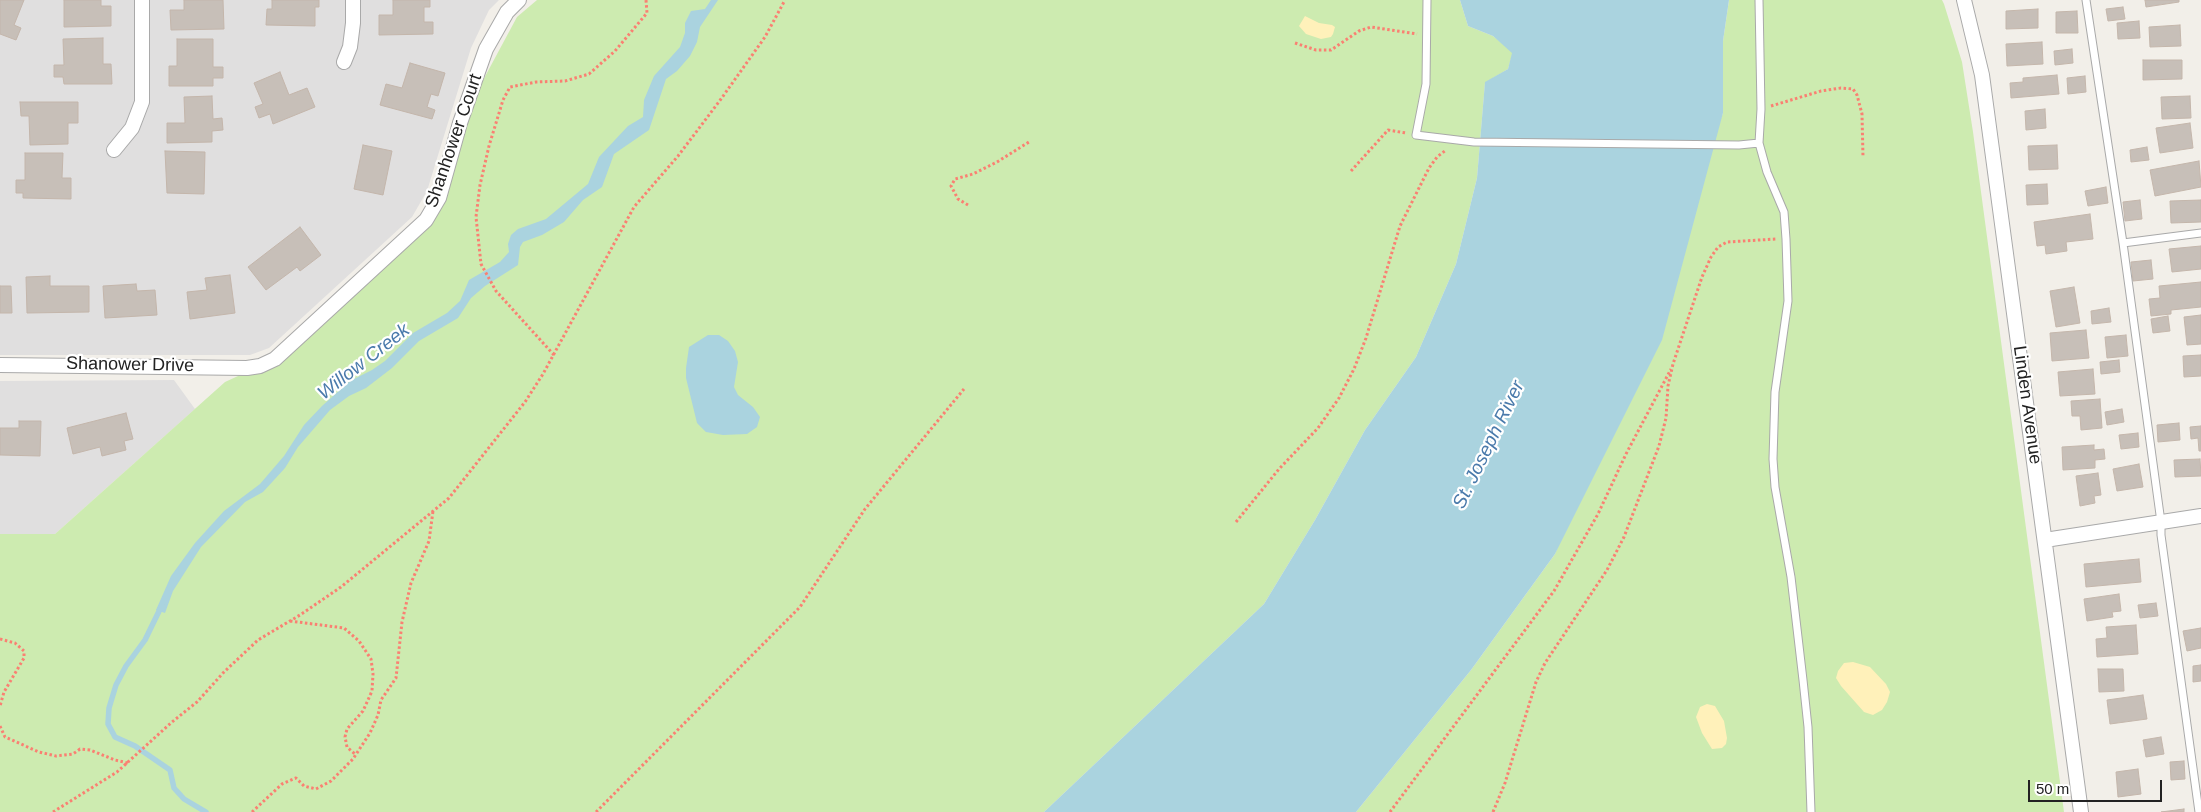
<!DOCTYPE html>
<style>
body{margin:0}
#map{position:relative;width:2201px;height:812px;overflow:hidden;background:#f2efe9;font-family:Helvetica,sans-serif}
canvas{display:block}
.scale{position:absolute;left:2028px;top:780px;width:134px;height:22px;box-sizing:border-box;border:2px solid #222;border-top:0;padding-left:6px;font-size:15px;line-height:18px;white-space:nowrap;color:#222;-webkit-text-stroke:4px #fff;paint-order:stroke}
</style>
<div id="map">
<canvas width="2201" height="812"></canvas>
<div class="scale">50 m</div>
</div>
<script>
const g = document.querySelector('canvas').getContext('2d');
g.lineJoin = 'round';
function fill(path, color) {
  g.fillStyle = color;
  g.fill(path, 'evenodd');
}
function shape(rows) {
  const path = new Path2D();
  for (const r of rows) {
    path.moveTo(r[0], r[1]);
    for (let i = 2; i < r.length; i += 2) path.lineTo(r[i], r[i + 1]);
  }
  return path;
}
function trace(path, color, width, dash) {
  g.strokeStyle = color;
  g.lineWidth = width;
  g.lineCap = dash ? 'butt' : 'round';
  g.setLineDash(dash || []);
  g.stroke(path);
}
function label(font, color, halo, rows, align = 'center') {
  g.font = font + ' Helvetica,sans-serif';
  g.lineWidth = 4.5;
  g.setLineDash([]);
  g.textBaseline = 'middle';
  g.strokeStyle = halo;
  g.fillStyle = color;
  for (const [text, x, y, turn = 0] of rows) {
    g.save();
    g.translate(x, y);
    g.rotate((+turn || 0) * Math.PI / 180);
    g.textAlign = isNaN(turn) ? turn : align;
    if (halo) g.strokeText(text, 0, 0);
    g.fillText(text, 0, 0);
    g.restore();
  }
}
fill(shape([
 [0,0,499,0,489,10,471,48,427,191,412,217,269,348,250,355,0,355],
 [174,380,195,409,55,534,0,534,0,381]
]), '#e0dfdf');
fill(shape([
 [537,0,1460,0,1468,26,1493,36,1513,52,1508,69,1485,83,1477,178,1456,264,1416,357,1365,430,1315,520,1264,604,1044,812,0,812,0,534,55,534,225,382,275,359,439,198,460,123,517,17],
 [1729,0,1942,0,1944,4,1962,62,1973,132,2064,812,1356,812,1471,670,1555,554,1723,113,1723,41]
]), '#cdebb0');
fill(shape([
 [1305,16,1319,23,1332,25,1335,27,1333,34,1331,37,1321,39,1306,34,1299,26],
 [1853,662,1870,667,1886,684,1890,692,1887,702,1882,710,1873,715,1864,712,1841,686,1836,678,1838,671,1844,663],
 [1707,704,1715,706,1724,721,1727,738,1726,744,1722,748,1712,749,1702,733,1696,717,1700,707]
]), '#fff1ba');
fill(shape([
 [711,0,718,0,700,27,697,42,690,56,677,71,666,79,649,130,614,154,602,187,583,200,564,222,542,235,523,242,520,247,518,265,485,286,471,298,458,318,419,341,392,368,366,388,349,396,330,410,298,447,285,468,263,492,245,502,201,547,173,591,165,613,156,610,171,576,195,543,224,511,260,484,284,456,304,425,322,406,350,381,372,370,385,361,413,333,447,313,460,301,469,280,500,262,509,252,508,244,511,235,518,229,546,219,588,184,599,157,628,126,643,117,644,100,654,76,680,47,685,33,685,23,691,11,705,9],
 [1460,0,1729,0,1723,41,1723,113,1662,340,1555,554,1471,670,1356,812,1044,812,1264,604,1315,520,1365,430,1416,357,1456,264,1477,178,1485,82,1508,69,1512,53,1493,36,1468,26],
 [708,335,719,335,728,341,735,351,738,362,734,387,738,395,753,407,760,417,757,427,747,434,723,435,706,432,697,423,686,378,686,368,689,347]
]), '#aad3df');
trace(shape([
 [162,605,145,640,126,666,116,685,109,708,108,724,115,737,135,746,170,770,174,788,184,799,206,812]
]), '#aad3df', 5.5);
const building = shape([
 [0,0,24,0,14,25,21,28,16,40,0,34,0,0],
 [64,0,101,0,101,6,111,6,111,26,64,27,64,0],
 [184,0,223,0,224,29,171,30,170,10,184,10,184,0],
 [272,0,319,0,319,7,315,7,315,26,266,25,267,9,272,9,272,0],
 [393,0,430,0,430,7,424,7,424,22,433,22,433,34,379,35,379,15,393,15,393,0],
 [2145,0,2179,0,2179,2,2146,7,2145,0],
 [2123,7,2125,19,2108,21,2106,9,2123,7],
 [2038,9,2038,28,2006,29,2006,11,2038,9],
 [2077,11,2078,33,2056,33,2056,12,2077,11],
 [2139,21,2140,38,2118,39,2117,23,2139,21],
 [2180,25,2181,46,2150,47,2149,27,2180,25],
 [103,38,103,64,111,64,112,84,64,84,63,77,54,77,54,65,64,65,63,39,103,38],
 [177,39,213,39,213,67,223,67,223,78,213,78,213,86,169,86,169,66,177,66,177,39],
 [2042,42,2043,64,2007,66,2006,44,2042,42],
 [2072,49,2073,63,2055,65,2054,51,2072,49],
 [2143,60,2182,60,2182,79,2143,80,2143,60],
 [410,63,445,73,438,96,431,94,427,107,435,110,432,119,380,105,386,84,402,88,410,63],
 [280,72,289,95,307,88,315,107,273,124,270,114,259,118,255,107,263,104,254,83,280,72],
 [2057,75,2059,94,2011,98,2010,83,2023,82,2023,78,2057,75],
 [2085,76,2086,92,2068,94,2067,78,2085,76],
 [212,96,213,119,222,118,223,130,212,131,212,142,167,143,167,123,185,123,184,97,212,96],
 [2190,96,2191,118,2162,119,2161,97,2190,96],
 [20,102,78,102,78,123,68,123,68,144,30,145,29,116,21,116,20,102],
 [2045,109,2046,128,2026,130,2025,111,2045,109],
 [2190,123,2193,148,2160,153,2156,128,2190,123],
 [363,145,392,151,383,195,354,189,363,145],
 [2057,145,2058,169,2029,170,2028,146,2057,145],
 [2147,147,2149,160,2131,162,2130,150,2147,147],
 [165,151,205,152,204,194,167,193,165,151],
 [25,153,63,153,62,178,71,178,71,199,23,198,23,193,16,193,16,180,25,180,25,153],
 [2199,161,2201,187,2155,196,2150,170,2199,161],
 [2047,184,2048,204,2027,205,2026,185,2047,184],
 [2106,187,2108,203,2088,206,2085,191,2106,187],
 [2140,200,2142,219,2125,221,2123,202,2140,200],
 [2201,200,2201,222,2171,223,2170,201,2201,200],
 [2090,214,2093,239,2066,242,2067,251,2046,254,2045,245,2037,246,2034,222,2090,214],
 [300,227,321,255,300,271,297,267,266,290,248,267,300,227],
 [2201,246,2201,269,2172,272,2169,249,2201,246],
 [2151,260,2153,279,2133,281,2131,262,2151,260],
 [230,275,235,313,190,319,187,292,207,290,205,278,230,275],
 [50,276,50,286,89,286,89,312,27,313,26,277,50,276],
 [2201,282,2201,307,2171,310,2171,314,2151,316,2149,299,2160,298,2159,286,2201,282],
 [136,284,137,291,155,290,157,315,105,318,103,286,136,284],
 [0,286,11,286,12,313,0,313,0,286],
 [2074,287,2080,323,2056,327,2050,291,2074,287],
 [2109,308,2111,322,2092,324,2091,311,2109,308],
 [2201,315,2201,344,2187,345,2184,317,2201,315],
 [2168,316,2170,331,2153,333,2151,319,2168,316],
 [2086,330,2089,358,2052,361,2050,333,2086,330],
 [2126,335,2128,356,2107,358,2105,337,2126,335],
 [2201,355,2201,376,2184,377,2183,356,2201,355],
 [2119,360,2120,372,2101,374,2100,362,2119,360],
 [2093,369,2095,394,2060,396,2058,372,2093,369],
 [2100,399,2102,428,2081,430,2080,416,2072,416,2071,401,2100,399],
 [2122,409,2124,422,2107,425,2105,412,2122,409],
 [126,413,133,439,124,441,126,450,102,456,100,447,73,454,67,428,126,413],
 [19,421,41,421,40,456,0,455,0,428,19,428,19,421],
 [2179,423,2180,440,2158,442,2157,425,2179,423],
 [2201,426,2201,451,2199,451,2198,438,2191,439,2190,427,2201,426],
 [2138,433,2139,447,2121,449,2119,435,2138,433],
 [2094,445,2094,450,2104,449,2105,459,2095,460,2095,468,2063,470,2062,447,2094,445],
 [2200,459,2201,476,2175,477,2174,460,2200,459],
 [2139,464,2143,487,2117,491,2113,469,2139,464],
 [2098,473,2101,495,2094,496,2095,503,2080,506,2076,476,2098,473],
 [2139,559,2141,582,2086,587,2084,564,2139,559],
 [2119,594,2121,611,2112,612,2113,617,2087,621,2084,599,2119,594],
 [2156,603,2158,616,2140,618,2138,605,2156,603],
 [2136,625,2138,654,2097,657,2096,639,2107,638,2106,627,2136,625],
 [2201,628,2201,648,2187,651,2183,631,2201,628],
 [2201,665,2201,681,2193,682,2193,666,2201,665],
 [2098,669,2123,669,2124,691,2099,692,2098,669],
 [2143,695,2147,719,2110,724,2107,700,2143,695],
 [2161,737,2164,754,2146,757,2143,740,2161,737],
 [2184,761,2185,779,2171,780,2170,762,2184,761],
 [2138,769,2141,794,2118,797,2116,772,2138,769],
 [2184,809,2184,812,2161,812,2184,809]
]);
fill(building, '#c7bfb8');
trace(building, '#c4b6ab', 1);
const lane = shape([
 [1427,0,1426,84,1416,135,1474,142,1739,145,1759,143],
 [1759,0,1761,109,1759,143,1767,172,1784,212,1786,239,1788,301,1775,392,1773,459,1775,487,1791,577,1803,680,1808,727,1811,812],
 [2086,0,2123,243,2161,522,2161,535,2199,812],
 [2123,243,2201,233]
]);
const street = shape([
 [1964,0,1982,75,2081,812],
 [344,62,350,47,353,23,353,0],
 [114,150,132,128,142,102,142,0],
 [0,365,247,368,260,366,275,359,426,220,439,198,460,123,486,49,507,12,519,0],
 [2045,540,2201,516]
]);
trace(lane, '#a9a9a9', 9);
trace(street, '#a9a9a9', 16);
trace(shape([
 [1295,43,1316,50,1331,50,1359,31,1371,27,1417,34],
 [1771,106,1821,91,1841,88,1853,89,1857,95,1862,114,1863,157],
 [1351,171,1388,130,1406,133],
 [968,205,958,199,951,186,955,179,973,174,997,162,1029,142],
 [554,355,496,291,481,264,476,217,480,185,489,146,503,100,510,87,536,82,565,81,589,74,615,51,647,13,646,0],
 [1236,522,1279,469,1318,428,1339,398,1354,369,1366,338,1400,226,1429,168,1437,157,1446,150],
 [290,621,344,628,359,641,371,659,373,674,372,691,363,711,347,729,345,737,347,747,356,755],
 [0,639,15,643,24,651,24,658,4,692,0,706],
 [0,726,5,737,39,752,56,756,73,754,80,749,90,750,115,760,128,763],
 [53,812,117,772,172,722,197,702,224,672,258,640,300,615,341,587,449,498,525,402,543,374,634,207,678,156,721,99,765,37,785,0],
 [252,812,282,784,296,778,304,786,316,789,331,781,353,759,370,733,378,715,381,700,396,678,402,622,411,583,429,541,433,511],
 [596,812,800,607,865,509,964,389],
 [1390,812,1554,591,1598,514,1626,454,1671,369],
 [1493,812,1505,783,1536,682,1545,663,1607,570,1624,537,1659,446,1666,418,1668,386,1673,364,1702,277,1711,257,1718,247,1727,242,1776,239]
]), '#fa8072', 3, [2.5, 2.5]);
trace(lane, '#fff', 7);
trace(street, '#fff', 14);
label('18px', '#222', '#fff', [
 ["Shanhower Court",454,141,-71],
 ["Shanower Drive",130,365,1],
 ["Linden Avenue",2027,405,82]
]);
label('italic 19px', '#4a7aab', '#fff', [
 ["Willow Creek",364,362,-38],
 ["St. Joseph River",1489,445,-64]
]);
</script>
